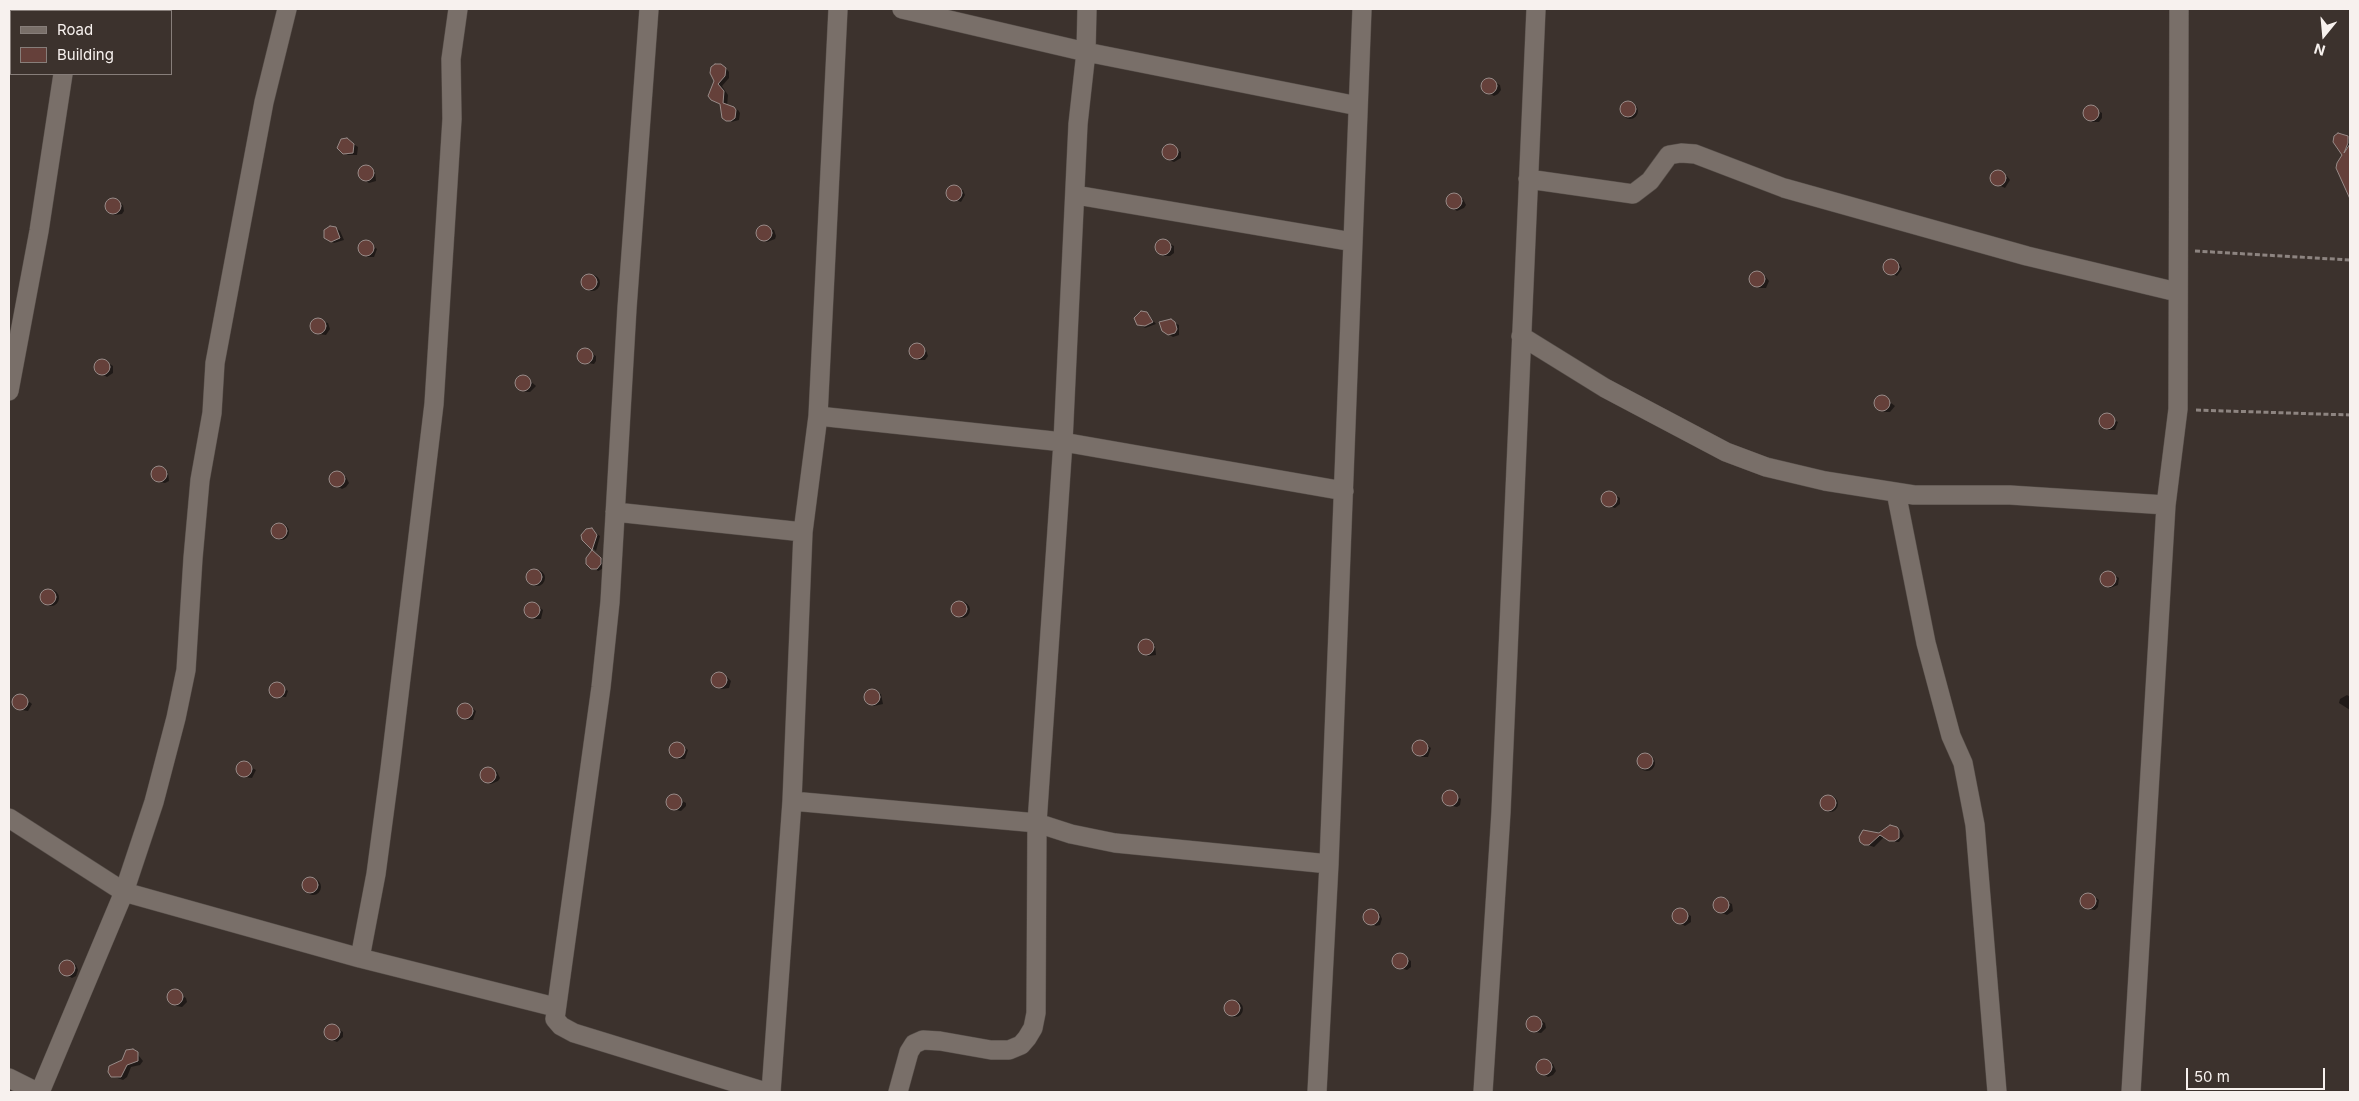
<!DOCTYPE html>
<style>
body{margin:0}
#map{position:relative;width:2359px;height:1101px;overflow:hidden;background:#3c322d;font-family:Inter,sans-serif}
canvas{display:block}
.frame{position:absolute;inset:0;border:10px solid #f7f1ee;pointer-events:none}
.legend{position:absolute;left:10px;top:10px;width:162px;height:65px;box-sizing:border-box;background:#3c322d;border:1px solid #877e7a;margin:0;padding:6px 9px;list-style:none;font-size:15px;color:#f7f1ee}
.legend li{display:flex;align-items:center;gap:10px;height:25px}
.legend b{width:25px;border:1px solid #877e7a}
.north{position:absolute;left:2299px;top:10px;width:50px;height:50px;-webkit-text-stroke:4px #3c322d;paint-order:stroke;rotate:197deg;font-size:14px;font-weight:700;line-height:20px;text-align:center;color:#f7f1ee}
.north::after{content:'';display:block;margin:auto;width:18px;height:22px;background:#f7f1ee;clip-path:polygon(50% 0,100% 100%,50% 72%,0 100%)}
.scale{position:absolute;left:2186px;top:1068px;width:139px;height:22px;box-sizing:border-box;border:2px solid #f7f1ee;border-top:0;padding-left:6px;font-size:15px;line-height:18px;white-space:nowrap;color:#f7f1ee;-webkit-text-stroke:4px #3c322d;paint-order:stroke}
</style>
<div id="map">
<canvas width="2359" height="1101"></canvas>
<div class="frame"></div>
<ul class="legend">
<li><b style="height:6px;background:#796f69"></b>Road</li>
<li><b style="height:14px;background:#65403a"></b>Building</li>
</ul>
<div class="north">N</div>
<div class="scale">50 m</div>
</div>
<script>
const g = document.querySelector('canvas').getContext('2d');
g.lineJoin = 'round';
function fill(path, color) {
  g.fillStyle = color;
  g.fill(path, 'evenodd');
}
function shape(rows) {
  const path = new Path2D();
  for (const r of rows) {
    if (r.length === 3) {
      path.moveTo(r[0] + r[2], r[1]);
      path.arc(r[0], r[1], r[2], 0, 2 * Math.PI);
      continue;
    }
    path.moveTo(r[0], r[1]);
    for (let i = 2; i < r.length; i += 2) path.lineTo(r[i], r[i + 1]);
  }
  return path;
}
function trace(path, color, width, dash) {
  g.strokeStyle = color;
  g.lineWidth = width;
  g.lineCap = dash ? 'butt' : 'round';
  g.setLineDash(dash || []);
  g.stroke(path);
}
fill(shape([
 [725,67,729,72,729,78,722,86,728,95,727,106,738,110,740,113,739,120,731,122,727,120,721,104,710,95],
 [1486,80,1490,80,1500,85,1501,90,1498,94,1494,96,1483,89,1482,85],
 [1630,111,8],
 [2090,106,2102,113,2102,118,2099,122,2092,122,2085,115,2085,109],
 [2339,134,2344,135,2350,140,2350,148,2346,159,2350,162,2349,176],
 [349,141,358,147,357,155,348,155,344,152],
 [1171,146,1181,152,1181,158,1174,162,1167,159,1163,151],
 [362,167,375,171,376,181,369,183,361,177],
 [1995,173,2007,176,2010,180,2005,188,1992,182,1991,177],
 [951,187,963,190,965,195,961,202,948,197,947,192],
 [1450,196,1463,199,1466,205,1464,208,1457,211,1448,205,1447,200],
 [114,200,123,205,124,211,122,214,114,215,109,213,106,206,108,202],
 [761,227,774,230,776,236,775,239,767,242,759,236,758,231],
 [336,228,340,231,344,240,334,243,329,240],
 [1162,240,1174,246,1174,253,1170,256,1164,256,1157,248,1157,243],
 [362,242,369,242,377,249,374,257,368,257,359,250,359,245],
 [1887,261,1900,264,1902,269,1897,276,1885,270,1884,265],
 [1756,272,1765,276,1769,281,1766,288,1760,288,1751,281,1752,275],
 [592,283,8],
 [1147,313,1156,324,1145,328,1140,325],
 [317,320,328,323,330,329,326,335,319,334,312,328,313,322],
 [1170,321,1179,325,1179,335,1173,337,1168,334],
 [913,345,918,345,926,350,928,356,925,360,919,360,909,353],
 [586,350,596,356,596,361,594,364,582,362,579,358,582,351],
 [98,361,105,361,113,366,113,373,107,377,100,373,95,365],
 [520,378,527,378,536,386,530,392,526,392,517,385],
 [1878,397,1883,397,1895,406,1890,412,1885,412,1875,405],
 [2106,415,2118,422,2115,430,2108,430,2100,423,2101,417],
 [157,468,168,472,169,481,165,483,155,481,152,476,153,471],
 [334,474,346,477,349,483,346,487,342,489,332,483,331,479],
 [1610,492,1620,498,1620,504,1615,508,1605,505,1602,497],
 [281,532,8],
 [592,530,600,536,596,551,584,540],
 [596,554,605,563,604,568,598,571,587,564],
 [537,578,8],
 [2104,573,2111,573,2119,578,2118,585,2110,588,2102,582,2101,577],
 [51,598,8],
 [962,610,8],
 [532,602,543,610,541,619,535,619,526,612,527,606],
 [1144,641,1155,645,1156,655,1148,656,1140,649,1140,644],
 [716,674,727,677,731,681,729,688,722,689,713,683,713,679],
 [280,684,288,691,286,697,274,696,270,691,272,685],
 [871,691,881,694,883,704,874,706,866,701,865,695],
 [21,695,32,704,28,711,22,710,12,703,16,696],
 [2347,695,2350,697,2350,710,2339,703,2340,699],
 [467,704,476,711,473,720,467,720,457,712,460,705],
 [1422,741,1431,748,1428,757,1422,757,1413,750,1414,744],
 [678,743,688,750,685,759,679,759,671,753,670,749,674,744],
 [1647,763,8],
 [243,763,256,770,252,778,245,777,238,771,238,766],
 [487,768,497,772,500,778,498,781,491,784,482,778,482,772],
 [1447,792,1451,792,1461,799,1460,805,1457,807,1448,805,1443,800],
 [1830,804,8],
 [673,796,686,803,686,806,681,811,671,809,667,803],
 [1897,828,1901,830,1904,836,1899,842,1895,842,1885,836,1874,847,1865,844,1879,834],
 [313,887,8],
 [2092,895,2099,900,2098,907,2095,910,2089,909,2082,902,2083,896],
 [1722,899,1732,904,1733,911,1727,915,1717,911,1714,904,1717,900],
 [1681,910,1691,916,1691,922,1685,926,1674,920,1673,915,1676,911],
 [1368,911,1380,914,1382,919,1380,925,1376,926,1365,920,1364,915],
 [1401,954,1411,961,1411,967,1407,970,1398,967,1394,962,1394,958],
 [66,961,76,965,78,970,76,976,72,978,63,973,61,964],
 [176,991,186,998,187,1002,182,1007,176,1006,169,999,169,995],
 [1235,1009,8],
 [1536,1017,1545,1023,1546,1028,1541,1033,1535,1032,1528,1025,1528,1020],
 [334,1026,343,1032,343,1037,337,1042,328,1038,325,1032,327,1027],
 [135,1051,143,1061,140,1065,131,1067,127,1077,123,1080,112,1076,123,1061],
 [1541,1061,1553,1064,1556,1071,1553,1075,1548,1077,1539,1071,1537,1066]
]), '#0007');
const building = shape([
 [715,64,721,64,726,68,725,76,718,84,724,91,723,103,734,107,736,110,735,118,731,121,726,121,722,118,720,104,711,100,708,96,714,81,710,73,711,67,715,64],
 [1489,86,8],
 [1628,109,8],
 [2091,113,8],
 [2338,133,2348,136,2348,143,2344,153,2350,144,2350,199,2336,168,2337,163,2342,155,2333,142,2334,136,2338,133],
 [347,138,354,144,353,153,343,154,337,148,341,139,347,138],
 [1170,152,8],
 [366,173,8],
 [1998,178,8],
 [954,193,8],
 [1454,201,8],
 [113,206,8],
 [764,233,8],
 [330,226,336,227,340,238,331,242,324,238,324,230,330,226],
 [1163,247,8],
 [366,248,8],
 [1891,267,8],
 [1757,279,8],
 [589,282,8],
 [1141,311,1147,312,1153,322,1145,326,1137,325,1134,318,1141,311],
 [318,326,8],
 [1171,319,1175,322,1177,329,1175,333,1168,335,1162,331,1159,322,1171,319],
 [917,351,8],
 [585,356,8],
 [102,367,8],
 [523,383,8],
 [1882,403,8],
 [2107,421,8],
 [159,474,8],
 [337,479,8],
 [1609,499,8],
 [279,531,8],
 [592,528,597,535,592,550,582,540,581,535,586,529,592,528],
 [592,550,601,558,601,564,597,569,591,569,586,564,586,558,592,550],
 [534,577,8],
 [2108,579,8],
 [48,597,8],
 [959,609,8],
 [532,610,8],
 [1146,647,8],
 [719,680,8],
 [277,690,8],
 [872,697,8],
 [20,702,8],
 [465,711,8],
 [1420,748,8],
 [677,750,8],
 [1645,761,8],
 [244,769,8],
 [488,775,8],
 [1450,798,8],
 [674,802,8],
 [1828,803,8],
 [1890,825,1897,827,1899,830,1899,838,1895,841,1889,841,1880,835,1869,845,1864,845,1860,842,1859,837,1863,830,1879,833,1890,825],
 [310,885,8],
 [2088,901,8],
 [1721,905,8],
 [1680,916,8],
 [1371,917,8],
 [1400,961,8],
 [67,968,8],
 [175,997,8],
 [1232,1008,8],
 [1534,1024,8],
 [332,1032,8],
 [133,1049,138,1052,138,1061,127,1065,121,1077,111,1077,108,1072,109,1066,122,1060,126,1050,133,1049],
 [1544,1067,8]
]);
fill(building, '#65403a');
trace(building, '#988b88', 1);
const minor = shape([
 [649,9,627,308,610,602,601,687,555,1019,561,1026,574,1033,766,1092],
 [902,9,1086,52,1358,106],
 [72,11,72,9],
 [1528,179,1633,194,1650,181,1669,155,1681,153,1695,154,1784,188,2027,256,2177,292],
 [1076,195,1353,242],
 [1521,336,1605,388,1726,452,1766,467,1825,481,1914,495,2010,495,2166,505],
 [9,391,39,231,63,74],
 [818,416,1063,442,1344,491],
 [1896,492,1926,643,1951,736,1963,763,1975,825,1997,1092],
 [615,512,803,532],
 [792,801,1037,823,1071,834,1115,843,1329,864],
 [9,818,124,892,360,958,555,1007],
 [360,958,376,874,390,769,434,404,452,119,451,59,458,9],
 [9,1078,37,1092],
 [40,1092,124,892,154,802,176,718,186,670,193,558,200,480,212,413,215,363,264,102,287,9],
 [771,1092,792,801,803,532,818,416,838,9],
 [898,1092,909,1052,914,1044,923,1040,940,1041,991,1050,1009,1050,1021,1045,1027,1038,1033,1028,1036,1013,1037,823,1063,442,1078,124,1086,52,1087,9],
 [1317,1092,1329,864,1362,9],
 [1483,1092,1501,812,1536,9],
 [2131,1092,2166,505,2178,409,2179,9]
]);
trace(minor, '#564e49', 20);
trace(shape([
 [2195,251,2350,260],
 [2196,410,2350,415]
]), '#8d8480', 3, [5, 2.5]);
trace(minor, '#796f69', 19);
</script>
